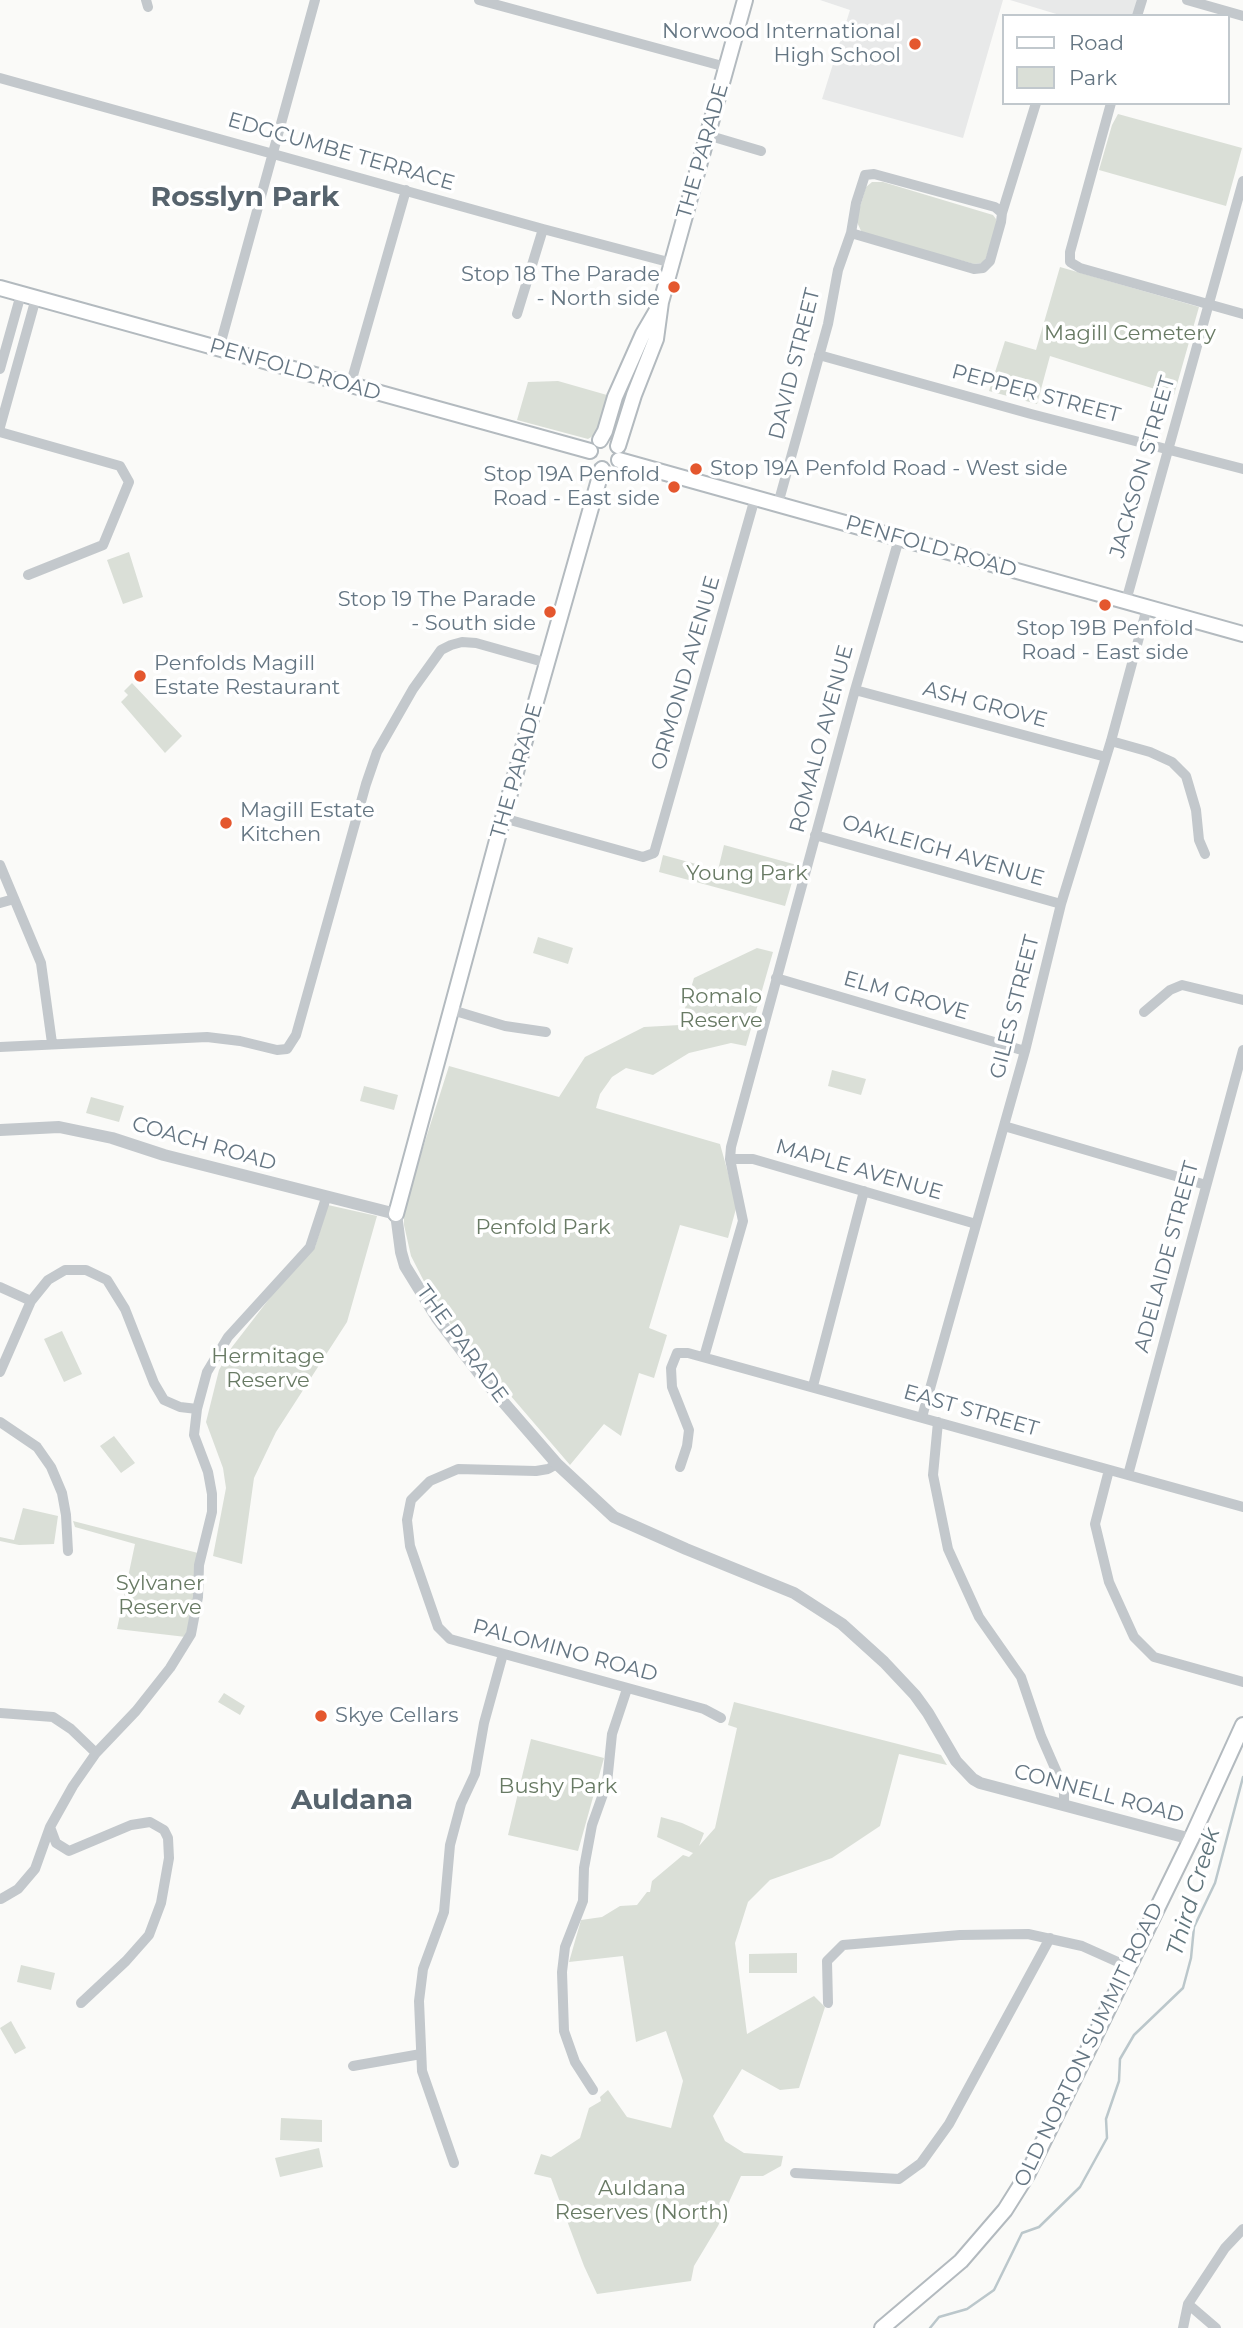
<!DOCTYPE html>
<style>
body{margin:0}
#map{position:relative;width:1243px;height:2328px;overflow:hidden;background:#fafaf8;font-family:Montserrat,sans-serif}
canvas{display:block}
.legend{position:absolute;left:1002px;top:14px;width:228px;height:91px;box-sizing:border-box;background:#fff;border:2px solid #c1c8cd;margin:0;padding:9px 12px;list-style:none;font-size:21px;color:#657683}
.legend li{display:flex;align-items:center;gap:14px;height:35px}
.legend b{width:35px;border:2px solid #c1c8cd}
</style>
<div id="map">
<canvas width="1243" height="2328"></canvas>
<ul class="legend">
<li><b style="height:9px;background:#fff"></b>Road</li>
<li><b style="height:19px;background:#dadfd7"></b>Park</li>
</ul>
</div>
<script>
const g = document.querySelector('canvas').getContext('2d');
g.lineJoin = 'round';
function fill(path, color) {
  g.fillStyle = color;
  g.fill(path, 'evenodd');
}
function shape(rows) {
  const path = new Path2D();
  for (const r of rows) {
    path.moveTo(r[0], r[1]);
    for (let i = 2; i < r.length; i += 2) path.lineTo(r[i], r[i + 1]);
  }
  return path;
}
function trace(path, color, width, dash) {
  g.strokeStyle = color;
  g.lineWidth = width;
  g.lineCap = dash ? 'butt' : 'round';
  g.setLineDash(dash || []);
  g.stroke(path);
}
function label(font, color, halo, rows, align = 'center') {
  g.font = font + ' Montserrat,sans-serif';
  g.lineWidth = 7;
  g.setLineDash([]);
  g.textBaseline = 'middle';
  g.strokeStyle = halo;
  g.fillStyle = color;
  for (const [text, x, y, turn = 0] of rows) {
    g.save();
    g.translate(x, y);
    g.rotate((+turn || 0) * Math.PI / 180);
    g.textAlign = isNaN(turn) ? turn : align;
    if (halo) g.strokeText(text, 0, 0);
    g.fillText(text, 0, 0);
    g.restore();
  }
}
fill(shape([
 [820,0,1003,0,963,138,822,99,850,10],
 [1010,0,1137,0,1133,16,1063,16]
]), '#e8e9e9');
fill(shape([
 [1118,114,1242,148,1226,206,1099,170,1112,125],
 [872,182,883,182,993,215,996,219,996,227,986,258,982,263,974,264,862,233,856,220,866,187],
 [1060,267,1199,307,1174,395,1050,356,1037,404,989,391,1005,341,1036,350],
 [558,381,607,395,596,434,588,439,517,420,528,382],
 [129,552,143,597,123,604,107,560],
 [132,683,182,736,165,753,121,702,128,695,124,691],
 [724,845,797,865,785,906,659,872,663,855,718,870],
 [538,937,573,948,568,964,533,953],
 [757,948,773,952,746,1046,731,1043,689,1053,653,1075,626,1068,612,1077,600,1094,596,1108,720,1144,737,1205,728,1238,680,1225,649,1328,667,1335,654,1378,639,1373,621,1436,604,1424,570,1465,456,1332,431,1295,411,1256,404,1225,404,1207,449,1066,559,1097,585,1057,644,1027,680,1025,694,978],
 [832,1070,866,1079,861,1095,828,1086],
 [364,1086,398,1095,394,1110,360,1101],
 [91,1097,124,1106,119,1122,86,1113],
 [328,1205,377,1216,347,1322,276,1432,254,1478,242,1564,213,1556,226,1488,223,1468,206,1422,219,1370,232,1347,279,1286,315,1247],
 [62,1331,82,1374,64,1382,44,1339],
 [114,1436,135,1463,121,1473,100,1446],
 [23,1508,58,1516,54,1544,19,1545,0,1541,0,1537,14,1540],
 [73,1521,198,1553,196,1583,186,1637,117,1629,135,1544,75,1527],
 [224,1693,245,1706,240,1715,218,1702],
 [734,1702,941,1755,947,1765,899,1754,880,1826,832,1858,770,1880,748,1902,735,1943,747,2034,814,1996,825,2007,799,2088,780,2090,742,2069,713,2116,725,2141,744,2153,783,2156,781,2166,763,2176,741,2176,718,2226,694,2266,691,2281,597,2294,584,2266,551,2178,534,2174,541,2154,551,2157,580,2138,589,2108,601,2101,600,2097,608,2090,627,2117,671,2128,683,2081,666,2031,636,2042,623,1956,569,1962,581,1920,602,1917,620,1906,637,1905,647,1892,650,1892,652,1881,683,1855,689,1857,693,1853,657,1837,661,1817,682,1823,704,1833,699,1846,715,1828,737,1728,728,1725],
 [531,1739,604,1758,578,1851,508,1835],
 [797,1953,797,1973,749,1973,749,1954],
 [21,1965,55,1973,51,1990,17,1982],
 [11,2021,26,2048,15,2054,0,2028],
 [281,2118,322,2120,322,2142,280,2140],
 [319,2148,323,2167,280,2177,275,2158]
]), '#dadfd7');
trace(shape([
 [930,2328,939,2317,967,2309,994,2290,1022,2233,1039,2227,1080,2187,1107,2138,1106,2119,1119,2081,1120,2059,1134,2035,1183,1988,1191,1958,1194,1927,1215,1883,1243,1777]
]), '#bbc7cb', 2.5);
const secondary = shape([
 [0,288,590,451],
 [600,440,605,431,615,397,643,334,657,310],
 [618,446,634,395,656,339,661,302,745,0],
 [619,460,1243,634],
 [396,1214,503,818,602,469],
 [882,2328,961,2261,1005,2210,1027,2175,1191,1839,1243,1725]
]);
trace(secondary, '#b3babf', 18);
trace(shape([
 [146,0,148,7],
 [479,0,726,67],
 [1187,0,1243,16],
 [1137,16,1142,0],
 [0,78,543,229,672,263],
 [1111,103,1070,252,1070,262,1080,268,1243,314],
 [707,135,761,151],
 [1002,213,1036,103],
 [517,314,543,229],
 [219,349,315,0],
 [819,355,1031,414,1243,469],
 [0,369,21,294],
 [350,386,406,190],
 [0,427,36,298],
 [0,432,120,466,129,482,103,545,28,575],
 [778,504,828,324,838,270,851,233,856,203,865,175,874,174,995,207,1002,213,1001,222,990,261,983,268,974,269,851,233],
 [1126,601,1243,181],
 [855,690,1106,757],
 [1111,741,1150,752,1172,762,1186,776,1196,810,1199,840,1205,854],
 [503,818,643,857,654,853,755,498],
 [815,835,1061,904],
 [0,865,41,963,52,1043],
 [0,903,14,899],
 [776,978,1025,1051],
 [452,1010,505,1026,546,1032],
 [1144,1012,1170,990,1182,985,1243,1000],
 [0,1047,207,1037,240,1041,277,1050,287,1049,296,1035,366,784,377,752,413,689,441,650,451,645,462,642,476,643,547,663],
 [1004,1126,1206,1185],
 [730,1159,753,1159,976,1224],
 [0,1287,31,1301],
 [704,1357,743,1221,730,1159,731,1147,855,690,899,539],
 [0,1372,31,1301,48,1280,65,1270,86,1270,107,1280,125,1309,154,1383,164,1400,180,1407,197,1409],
 [813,1386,864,1191],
 [922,1417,1025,1051,1061,904,1111,741,1147,608],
 [0,1422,37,1447,51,1467,62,1493,66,1515,68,1551],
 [938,1422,933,1475,948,1549,979,1617,1021,1677,1041,1736,1058,1775,1064,1793,1064,1805],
 [557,1464,548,1469,536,1471,458,1469,430,1481,411,1500,407,1520,410,1546,438,1627,450,1639,704,1709,721,1718],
 [680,1467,687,1446,689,1430,672,1387,671,1368,677,1353,688,1353,1243,1507],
 [1109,1470,1095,1524,1109,1582,1134,1637,1154,1657,1243,1682],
 [1128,1475,1243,1050],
 [0,1713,53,1717,71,1729,96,1753],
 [50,1827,56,1843,69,1851,131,1825,150,1822,164,1830,168,1838,169,1858,161,1903,149,1935,126,1961,81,2003],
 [1,1899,18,1889,35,1869,50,1827,73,1786,96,1753,136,1711,170,1668,191,1634,198,1597,199,1565,212,1512,212,1494,208,1472,194,1435,197,1409,207,1372,228,1337,310,1247,326,1198],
 [828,2003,827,1961,843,1945,960,1935,1028,1934,1082,1946,1129,1967],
 [353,2066,421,2054],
 [593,2090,575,2062,564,2031,562,1972,565,1947,583,1901,584,1868,592,1825,607,1783,612,1734,627,1689],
 [454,2163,422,2071,419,2001,423,1969,444,1912,450,1845,461,1804,475,1774,484,1723,503,1654],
 [795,2173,899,2179,921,2163,949,2124,1050,1938],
 [1188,2304,1216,2328],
 [1183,2328,1188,2304,1225,2248,1243,2229]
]), '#c3c8cc', 10);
trace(shape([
 [0,1130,59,1127,112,1138,164,1155,396,1214,401,1252,405,1266,437,1318,485,1381,557,1464,614,1517,686,1549,794,1593,842,1624,884,1662,915,1695,928,1713,956,1761,973,1779,980,1783,1191,1839]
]), '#c3c8cc', 12);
trace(secondary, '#fff', 14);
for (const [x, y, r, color] of [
 [915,44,7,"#e4572e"],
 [674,287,7,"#e4572e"],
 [696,469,7,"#e4572e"],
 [674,487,7,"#e4572e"],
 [1105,605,7,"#e4572e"],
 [550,612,7,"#e4572e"],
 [140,676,7,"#e4572e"],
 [226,823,7,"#e4572e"],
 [321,1716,7,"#e4572e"]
]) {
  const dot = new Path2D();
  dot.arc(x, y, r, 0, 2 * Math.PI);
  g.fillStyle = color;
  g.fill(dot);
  trace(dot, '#fff', 2.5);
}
label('21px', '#657683', '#fff', [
 ["Norwood International",901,32],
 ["High School",901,56],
 ["Stop 18 The Parade",660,275],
 ["- North side",660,299],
 ["Stop 19A Penfold Road - West side",710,469,"left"],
 ["Stop 19A Penfold",660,475],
 ["Road - East side",660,499],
 ["Stop 19 The Parade",536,600],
 ["- South side",536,624],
 ["Stop 19B Penfold",1105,629,"center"],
 ["Road - East side",1105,653,"center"],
 ["Penfolds Magill",154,664,"left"],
 ["Estate Restaurant",154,688,"left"],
 ["Magill Estate",240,811,"left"],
 ["Kitchen",240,835,"left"],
 ["Skye Cellars",335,1716,"left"]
], 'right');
label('21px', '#657683', '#fff', [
 ["THE PARADE",703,151,-74],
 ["EDGCUMBE TERRACE",341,152,16],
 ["DAVID STREET",795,364,-76],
 ["PENFOLD ROAD",295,370,16],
 ["PEPPER STREET",1036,394,15],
 ["JACKSON STREET",1143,467,-74],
 ["PENFOLD ROAD",931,547,16],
 ["ORMOND AVENUE",686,673,-74],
 ["ASH GROVE",985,705,15],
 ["ROMALO AVENUE",822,739,-75],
 ["THE PARADE",517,771,-74],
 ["OAKLEIGH AVENUE",943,851,16],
 ["ELM GROVE",906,996,16],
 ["GILES STREET",1015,1007,-76],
 ["COACH ROAD",204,1144,16],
 ["MAPLE AVENUE",859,1170,16],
 ["ADELAIDE STREET",1167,1257,-75],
 ["THE PARADE",462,1344,54],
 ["EAST STREET",971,1411,16],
 ["PALOMINO ROAD",565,1651,15],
 ["CONNELL ROAD",1099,1794,15],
 ["OLD NORTON SUMMIT ROAD",1089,2045,-64]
]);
label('21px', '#687a64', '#fff', [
 ["Magill Cemetery",1130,334],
 ["Young Park",747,874],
 ["Romalo",721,997],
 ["Reserve",721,1021],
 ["Penfold Park",543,1228],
 ["Hermitage",268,1357],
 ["Reserve",268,1381],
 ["Sylvaner",160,1584],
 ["Reserve",160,1608],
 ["Bushy Park",558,1787],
 ["Auldana",642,2189],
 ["Reserves (North)",642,2213]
]);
label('italic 23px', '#60757c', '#fff', [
 ["Third Creek",1194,1892,-73]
]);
label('bold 28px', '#57646e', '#fff', [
 ["Rosslyn Park",245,198],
 ["Auldana",352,1801]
]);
</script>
